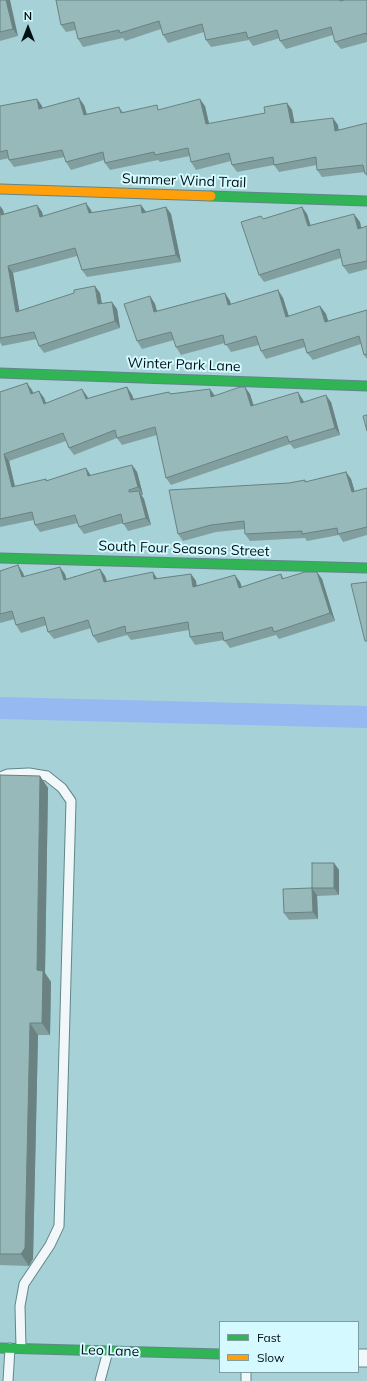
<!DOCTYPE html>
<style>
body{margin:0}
#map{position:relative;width:367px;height:1381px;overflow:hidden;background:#a6d1d6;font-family:Mulish,sans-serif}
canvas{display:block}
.legend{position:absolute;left:219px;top:1321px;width:140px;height:52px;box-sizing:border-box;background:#d4f9fe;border:1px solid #7f9ca0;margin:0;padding:5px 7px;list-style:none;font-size:12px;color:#001013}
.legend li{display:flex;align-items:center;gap:8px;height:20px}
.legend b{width:20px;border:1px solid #7f9ca0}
.north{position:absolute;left:8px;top:8px;width:40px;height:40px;-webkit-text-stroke:3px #d4f9fe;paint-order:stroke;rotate:0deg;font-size:11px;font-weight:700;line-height:16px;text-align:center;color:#001013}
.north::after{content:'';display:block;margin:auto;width:14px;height:18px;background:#001013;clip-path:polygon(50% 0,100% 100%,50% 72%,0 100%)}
</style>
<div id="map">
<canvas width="367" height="1381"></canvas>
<ul class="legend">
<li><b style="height:5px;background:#30b455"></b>Fast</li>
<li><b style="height:5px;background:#ff9f0a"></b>Slow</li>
</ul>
<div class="north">N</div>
</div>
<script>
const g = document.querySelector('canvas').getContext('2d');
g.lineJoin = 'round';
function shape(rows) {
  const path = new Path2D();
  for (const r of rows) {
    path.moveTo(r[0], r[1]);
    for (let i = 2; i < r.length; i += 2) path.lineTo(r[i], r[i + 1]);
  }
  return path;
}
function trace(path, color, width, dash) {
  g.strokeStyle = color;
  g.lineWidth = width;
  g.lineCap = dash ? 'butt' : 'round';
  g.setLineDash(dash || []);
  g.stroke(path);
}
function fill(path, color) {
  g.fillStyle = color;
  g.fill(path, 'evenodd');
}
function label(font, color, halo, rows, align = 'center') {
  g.font = font + ' Mulish,sans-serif';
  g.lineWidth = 4;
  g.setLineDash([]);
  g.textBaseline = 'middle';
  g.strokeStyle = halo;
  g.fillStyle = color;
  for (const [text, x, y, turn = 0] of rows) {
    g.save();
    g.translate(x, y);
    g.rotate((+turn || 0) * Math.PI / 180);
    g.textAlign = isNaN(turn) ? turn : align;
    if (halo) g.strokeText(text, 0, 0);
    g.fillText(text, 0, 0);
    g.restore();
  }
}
trace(shape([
 [0,708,367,717]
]), '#96b9f1', 22);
const lane = shape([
 [0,777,8,774,29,773,47,776,62,788,71,801,59,1226,50,1245,24,1284,20,1306,21,1348],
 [246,1372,246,1381],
 [8,1381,10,1348],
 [100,1381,108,1351]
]);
const street = shape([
 [358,1358,367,1358]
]);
const fast = shape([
 [211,196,367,201],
 [0,373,367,386],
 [0,558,367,568],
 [0,1348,220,1354]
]);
const slow = shape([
 [0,189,211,196]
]);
trace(lane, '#60868a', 11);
trace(street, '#60868a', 19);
trace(fast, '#60868a', 11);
trace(slow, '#60868a', 11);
trace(lane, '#f2f8f9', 9);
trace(street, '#f2f8f9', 17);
trace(fast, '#30b455', 9);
trace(slow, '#ff9f0a', 9);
fill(shape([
 [0,0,18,36,0,41],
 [56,0,367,0,367,42,341,49,335,42,333,35,286,49,280,41,280,38,253,46,249,40,211,47,206,40,204,32,168,43,163,35,161,29,125,41,123,38,83,47,78,39,76,30,66,32,61,25],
 [37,99,42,106,42,108,84,105,87,114,119,107,123,112,205,106,209,124,265,113,287,103,292,110,294,123,338,125,338,130,367,123,367,177,365,172,322,177,317,170,317,165,279,172,274,165,237,172,232,165,231,161,196,170,191,162,190,156,160,162,158,160,110,170,105,163,104,160,71,170,66,162,65,157,14,167,9,160,9,158,0,160,0,106],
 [37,205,42,212,43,216,91,210,92,213,141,205,146,212,166,207,171,214,181,262,87,277,82,270,77,256,13,273,19,311,100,293,102,304,117,309,120,328,44,353,39,346,37,339,2,346,0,342,0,206,3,210,4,214],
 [302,207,307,214,310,225,360,222,361,228,367,226,367,269,349,274,343,266,341,258,264,282,259,275,264,219],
 [278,290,283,298,289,316,320,306,326,314,328,321,367,310,361,344,313,360,307,353,305,347,266,359,261,351,259,345,231,352,225,343,181,355,176,347,174,340,142,349,137,341,150,296,155,304,157,311,225,293,230,301,231,305],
 [367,354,367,359,364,355],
 [127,387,132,395,134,399,169,392,170,394,210,389,214,396,250,394,253,405,303,400,304,402,331,402,340,435,294,449,290,444,171,485,166,478,157,435,122,445,117,438,74,455,69,448,66,441,9,461,15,487,46,479,47,481,86,468,91,476,132,465,137,472,143,495,141,495,144,499,151,525,128,531,123,523,84,534,79,527,78,523,40,532,35,525,34,520,0,527,0,392,32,390,33,393,39,391,44,398,46,403,87,396,88,399],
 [346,472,351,479,355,492,367,488,367,535,343,542,339,535,307,541,305,538,250,541,245,534,245,529,216,532,183,541,178,534,289,483,305,480,306,482],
 [18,565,23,573,24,576,65,574,66,579,100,569,105,576,107,581,157,579,191,574,196,581,196,585,240,582,242,587,281,574,284,579,317,572,322,579,335,621,279,639,276,635,230,648,224,640,195,645,190,637,189,630,131,640,127,635,98,643,93,636,91,628,54,639,48,632,47,625,21,633,16,625,15,619,0,623,0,571],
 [0,775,40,776,48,788,45,973,51,982,50,1035,38,1035,33,1259,29,1266,0,1265],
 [334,863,339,870,339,895,317,896,312,888],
 [312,888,317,895,318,919,289,920,284,913]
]), '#829f9f');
fill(shape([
 [6,0,10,0,18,36,13,29],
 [79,98,84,105,89,122,84,115],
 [37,99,42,106,44,116,39,109],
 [200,99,205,106,211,132,206,124],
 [287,103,292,110,296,130,291,123],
 [333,118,338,125,340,139,335,131],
 [86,203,91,210,94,221,89,213],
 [37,205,42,212,45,224,40,217],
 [141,205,146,212,142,213],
 [0,206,3,210,6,222,1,215,0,210],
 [166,207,171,214,181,262,176,255],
 [302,207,307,214,313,233,308,226],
 [354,214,360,222,363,237,358,229],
 [8,266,13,273,21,320,16,312],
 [95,286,100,293,103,311,98,304],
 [278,290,283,298,291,324,286,317],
 [225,293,230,301,233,313,228,305],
 [150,296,155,304,159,320,154,312],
 [112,302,117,309,120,328,115,321],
 [320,306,326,314,331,330,325,322],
 [27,383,32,390,36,401,31,394],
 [127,387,132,395,136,407,131,400],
 [245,387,250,394,256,413,251,406],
 [82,389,87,396,91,407,86,399],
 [210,389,215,396,211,397],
 [39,391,44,398,49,411,44,404],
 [298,392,303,400,306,410,301,403],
 [326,395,331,402,340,435,335,428],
 [4,454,9,461,17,495,12,487],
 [132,465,137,472,143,495,138,487],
 [86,468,91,476,88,476],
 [346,472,351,479,357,500,352,492],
 [139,491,144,499,151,525,146,518],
 [18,565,23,573,27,585,22,577],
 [60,567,65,574,69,588,64,580],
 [100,569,105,576,109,589,104,582],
 [153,572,158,580,154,579],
 [317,572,322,579,335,621,330,613],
 [191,574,196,581,198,594,193,587],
 [235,575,240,582,244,595,239,588],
 [40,776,48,788,45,973,51,982,50,1035,42,1023,37,970],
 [334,863,339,870,339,895,334,888],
 [312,888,317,895,318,919,313,912],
 [30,1023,38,1035,33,1259,29,1266,21,1254]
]), '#6a8282');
const building = shape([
 [0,0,6,0,13,29,0,32,0,0],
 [56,0,340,0,340,1,345,0,367,0,367,35,366,33,335,42,331,27,280,41,277,30,248,38,246,32,206,40,202,24,163,35,159,21,120,33,119,30,78,39,74,22,61,25,56,0],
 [79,98,84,115,119,107,121,113,157,105,158,110,200,99,206,124,265,113,264,107,287,103,291,123,333,118,335,131,367,123,367,173,365,174,363,165,317,170,316,157,274,165,273,157,232,165,229,153,191,162,188,148,155,155,154,152,105,163,103,152,66,162,62,150,9,160,7,150,0,152,0,106,37,99,39,109,79,98],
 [86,203,89,213,141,205,142,213,166,207,176,255,82,270,75,248,8,266,16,312,74,293,74,290,95,286,98,304,112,302,115,321,39,346,34,332,0,338,0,210,1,215,37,205,40,217,86,203],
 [302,207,308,226,354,214,358,229,367,226,367,261,343,266,339,249,259,275,241,222,261,216,263,219,302,207],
 [278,290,286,317,320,306,325,322,367,310,367,354,364,355,359,336,307,353,303,339,261,351,256,336,225,345,223,335,176,347,171,332,137,341,124,304,150,296,154,312,225,293,228,305,278,290],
 [27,383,31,394,39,391,44,404,82,389,86,399,127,387,131,400,169,392,170,394,210,389,211,397,240,387,245,387,251,406,298,392,301,403,326,395,335,428,289,442,287,436,166,478,155,427,117,438,115,430,69,448,63,433,4,454,12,487,46,479,46,481,86,468,88,476,132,465,138,487,129,490,129,492,139,491,146,518,123,524,121,514,79,527,75,515,35,525,32,512,0,519,0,392,27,383],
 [367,415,367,431,363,416,367,415],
 [346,472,352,492,367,488,367,527,338,534,337,528,302,534,302,531,245,534,244,521,211,525,178,534,169,490,289,483,305,480,305,482,346,472],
 [18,565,22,577,60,567,64,580,100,569,104,582,153,572,154,579,191,574,193,587,235,575,239,588,281,574,282,579,305,572,317,572,330,613,274,632,272,627,224,641,222,632,190,637,188,622,126,633,125,626,93,636,88,620,48,632,44,617,16,625,12,611,0,614,0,571,18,565],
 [367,582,367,641,365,641,351,584,367,582],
 [0,775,40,776,37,970,43,971,42,1023,30,1023,25,1248,21,1254,0,1254,0,775],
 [312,863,334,863,334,888,312,888,312,863],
 [312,888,313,912,284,913,283,889,312,888]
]);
fill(building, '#97b9b9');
trace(building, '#6a8282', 1);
label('14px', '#001013', '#d4f9fe', [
 ["Summer Wind Trail",184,181,2],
 ["Winter Park Lane",184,365,2],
 ["South Four Seasons Street",184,549,2],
 ["Leo Lane",110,1351,2]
]);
</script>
